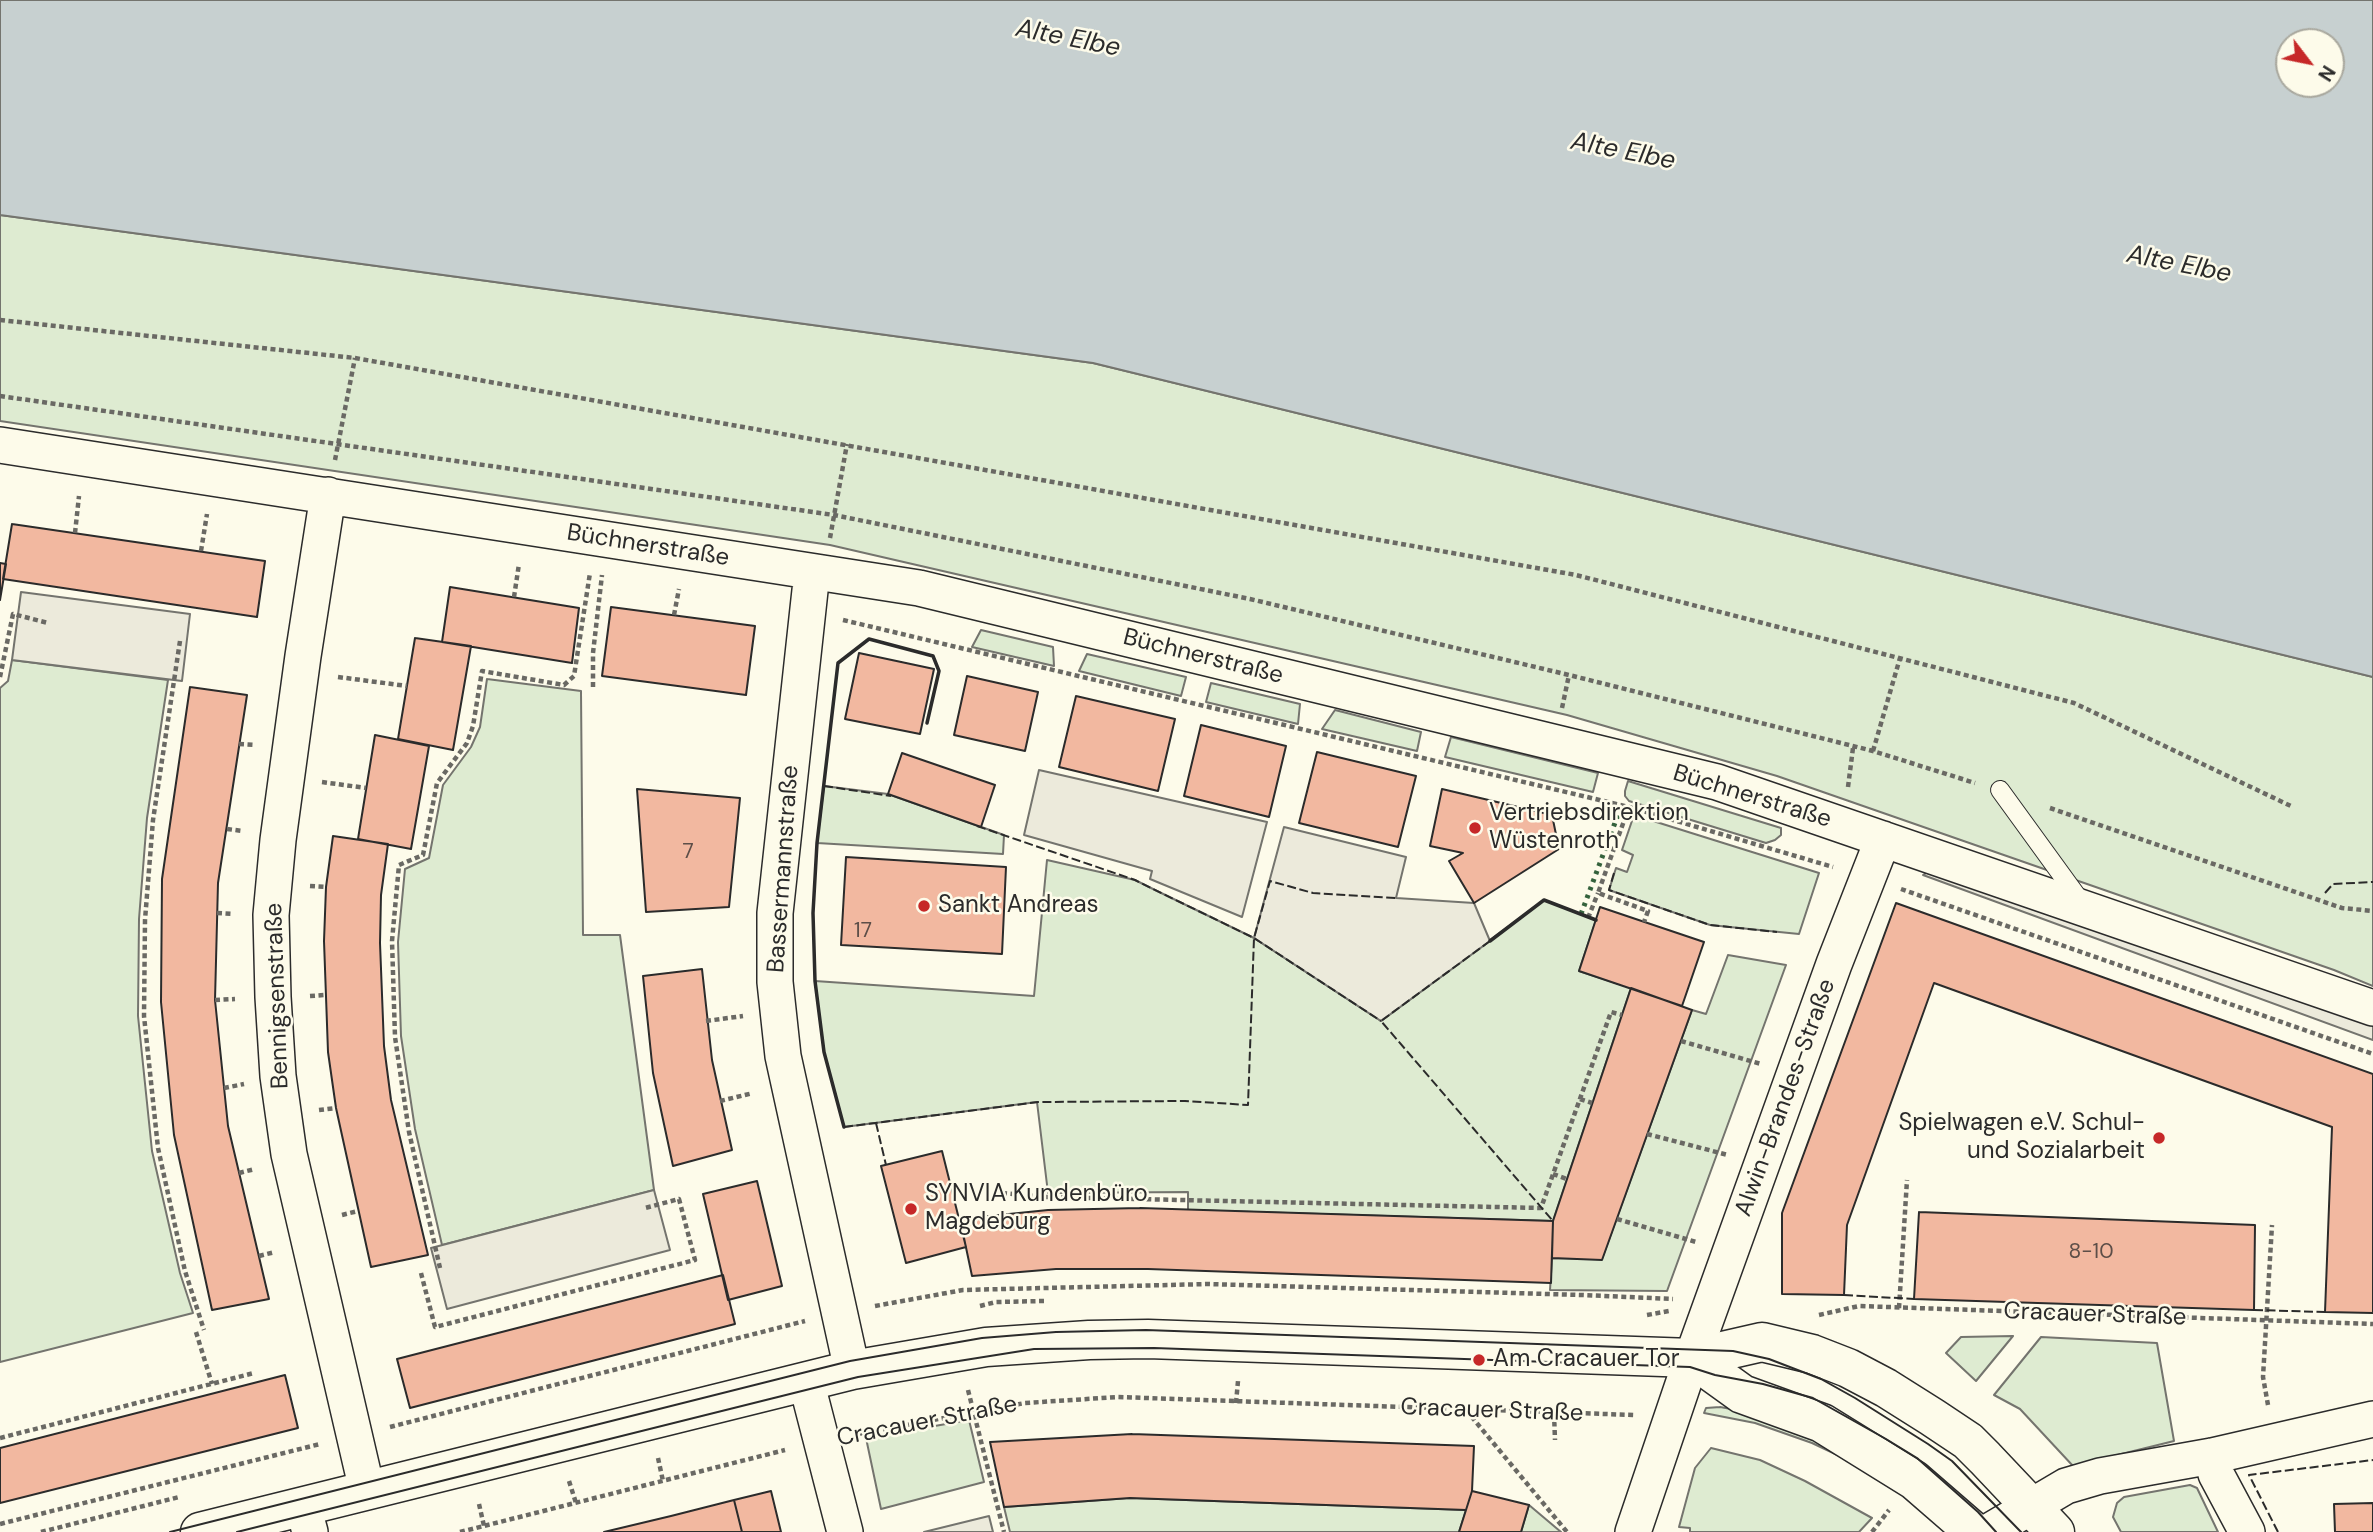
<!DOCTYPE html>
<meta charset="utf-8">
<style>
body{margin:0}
#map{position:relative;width:2373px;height:1532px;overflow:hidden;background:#fdfbea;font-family:"DM Sans",sans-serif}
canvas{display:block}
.north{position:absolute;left:2275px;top:28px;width:70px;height:70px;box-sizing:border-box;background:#fdfbea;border:2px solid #a9a89e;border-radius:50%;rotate:122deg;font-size:19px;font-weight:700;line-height:28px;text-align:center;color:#2b2b2b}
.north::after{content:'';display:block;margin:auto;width:24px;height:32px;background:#c62828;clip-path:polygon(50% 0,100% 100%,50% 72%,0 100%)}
</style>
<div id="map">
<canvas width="2373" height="1532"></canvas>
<div class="north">N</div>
</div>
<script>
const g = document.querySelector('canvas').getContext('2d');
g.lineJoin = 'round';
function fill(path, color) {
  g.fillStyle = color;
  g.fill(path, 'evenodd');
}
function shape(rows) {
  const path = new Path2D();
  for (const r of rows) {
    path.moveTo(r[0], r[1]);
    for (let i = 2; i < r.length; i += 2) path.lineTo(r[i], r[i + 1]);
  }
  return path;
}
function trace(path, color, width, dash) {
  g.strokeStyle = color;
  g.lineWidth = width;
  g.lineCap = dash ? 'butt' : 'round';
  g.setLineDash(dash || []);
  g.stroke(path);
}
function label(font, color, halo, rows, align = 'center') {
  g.font = font + ' "DM Sans",sans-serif';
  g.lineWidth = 5;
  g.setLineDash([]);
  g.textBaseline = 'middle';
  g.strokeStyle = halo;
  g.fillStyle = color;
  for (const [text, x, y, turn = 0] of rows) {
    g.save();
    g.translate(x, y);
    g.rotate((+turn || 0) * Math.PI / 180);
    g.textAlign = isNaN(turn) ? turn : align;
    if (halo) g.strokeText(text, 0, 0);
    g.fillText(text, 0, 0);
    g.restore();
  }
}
const green = shape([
 [0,215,1093,363,2373,677,2373,986,2334,970,1777,776,1567,715,830,545,0,421,0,215],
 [981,630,1053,647,1054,666,972,647,981,630],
 [1087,654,1186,677,1181,696,1079,671,1087,654],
 [12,660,168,680,147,818,139,919,138,1016,152,1151,180,1273,193,1313,0,1362,0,688,8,681,12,660],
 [487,679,581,691,583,935,620,935,654,1190,442,1245,415,1129,401,1036,398,942,405,869,429,858,443,785,471,747,480,727,487,679],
 [1211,683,1300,704,1298,724,1206,702,1211,683],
 [1335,710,1421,732,1417,751,1322,729,1335,710],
 [1451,737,1598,773,1593,792,1445,757,1451,737],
 [1628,781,1781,828,1781,835,1775,840,1766,843,1629,801,1625,796,1625,791,1628,781],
 [824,786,888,794,1004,835,1003,854,817,843,824,786],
 [1634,815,1819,873,1799,934,1710,925,1609,890,1616,868,1627,872,1633,855,1622,850,1634,815],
 [1047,860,1135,880,1153,889,1254,938,1381,1021,1544,900,1596,920,1579,971,1631,988,1553,1221,1188,1210,1188,1192,1048,1193,1037,1102,844,1127,824,1052,815,981,1034,996,1047,860],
 [1728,955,1786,965,1667,1291,1550,1290,1552,1258,1602,1259,1692,1010,1706,1014,1728,955],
 [2013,1336,1976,1381,1946,1353,1961,1337,2013,1336],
 [2041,1337,2157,1343,2174,1441,2073,1466,2020,1409,1994,1395,2041,1337],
 [1720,1407,1759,1414,1814,1434,1850,1461,1812,1443,1755,1423,1704,1413,1706,1408,1720,1407],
 [969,1420,984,1482,881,1509,866,1438,969,1420],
 [1711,1448,1760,1460,1805,1481,1872,1518,1859,1532,1690,1532,1690,1528,1679,1527,1695,1468,1711,1448],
 [2190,1485,2197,1488,2218,1532,2121,1532,2113,1517,2117,1503,2124,1497,2190,1485],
 [1130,1498,1466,1510,1459,1532,1010,1532,1004,1507,1130,1498],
 [1529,1505,1561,1532,1521,1532,1529,1505]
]);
fill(green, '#deebd1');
trace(green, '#74746e', 2);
const parking = shape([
 [21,592,190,614,182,681,12,660,21,592],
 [1039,770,1267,822,1242,917,1150,879,1152,871,1024,835,1039,770],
 [1284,827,1406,857,1396,898,1474,903,1490,941,1381,1021,1254,938,1284,827],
 [1934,868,2373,1024,2373,1040,1923,875,1934,868],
 [654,1190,670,1250,447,1309,431,1248,654,1190],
 [989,1516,993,1532,924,1532,989,1516]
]);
fill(parking, '#eceadb');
trace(parking, '#74746e', 2);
const water = shape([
 [0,0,2373,0,2373,677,1093,363,0,215,0,0],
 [2289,42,2331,42,2331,84,2289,84,2289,42]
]);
fill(water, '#c7d0d0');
trace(water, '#74746e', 2);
const building = shape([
 [12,524,265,561,257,617,3,579,12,524],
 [0,563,6,564,0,600,0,563],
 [450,587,579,608,572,663,442,642,450,587],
 [611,607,755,626,746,695,602,676,611,607],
 [415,638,471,646,453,750,398,739,415,638],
 [859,653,934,669,920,734,845,719,859,653],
 [967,676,1038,692,1025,751,954,735,967,676],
 [190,687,247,695,218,883,215,1000,228,1126,269,1299,212,1310,174,1135,161,1002,162,879,190,687],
 [1076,696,1175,719,1158,791,1059,767,1076,696],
 [1201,725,1286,746,1269,817,1184,796,1201,725],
 [375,735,429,746,411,849,358,839,375,735],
 [1317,752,1416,776,1398,847,1299,823,1317,752],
 [902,753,995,785,981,827,888,794,902,753],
 [637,789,740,798,729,907,646,912,637,789],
 [1442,789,1552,815,1559,849,1474,903,1449,861,1463,853,1430,846,1442,789],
 [333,836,388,844,381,895,380,943,384,1046,391,1100,428,1255,371,1267,336,1108,328,1052,324,941,326,887,333,836],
 [846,857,1006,867,1002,954,841,945,846,857],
 [1896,903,2373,1074,2373,1313,2325,1312,2332,1127,1934,983,1847,1225,1844,1295,1782,1294,1782,1213,1896,903],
 [1600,907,1704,942,1682,1006,1579,971,1600,907],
 [702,969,712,1060,732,1150,673,1166,653,1073,643,976,702,969],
 [1631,988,1692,1010,1602,1260,1552,1258,1553,1221,1631,988],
 [942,1151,966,1247,906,1263,881,1166,942,1151],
 [757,1181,782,1286,728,1300,703,1194,757,1181],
 [1140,1208,1553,1221,1551,1283,1148,1269,1056,1269,972,1276,960,1219,1048,1210,1140,1208],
 [1919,1212,2255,1225,2254,1310,1914,1299,1919,1212],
 [723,1275,735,1324,410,1408,397,1359,723,1275],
 [285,1375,298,1428,0,1503,0,1448,285,1375],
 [1132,1434,1474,1446,1472,1491,1466,1510,1130,1498,1004,1507,990,1442,1132,1434],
 [771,1491,781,1532,742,1532,734,1500,771,1491],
 [1472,1491,1529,1505,1521,1532,1459,1532,1472,1491],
 [734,1500,742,1532,604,1532,671,1516,734,1500],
 [2373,1503,2373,1532,2335,1532,2334,1504,2373,1503]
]);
fill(building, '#f2b8a0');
trace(building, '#2b2b2b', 2);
const service = shape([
 [2000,790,2082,903]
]);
const minor = shape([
 [0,445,919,588,1717,782,2373,1008],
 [328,495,303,656,278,840,271,915,273,997,278,1076,289,1154,367,1490],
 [812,572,775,913,775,982,783,1056,852,1370],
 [806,1381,845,1532],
 [2212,1456,2216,1474,2247,1532],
 [303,1506,310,1532],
 [1633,1532,1692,1358,1834,964,1883,839],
 [1988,1532,2066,1486,2100,1476,2212,1456,2373,1419]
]);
const secondary = shape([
 [1692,1358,1742,1394,1822,1423,1914,1480,1974,1532],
 [200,1532,852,1370,986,1347,1089,1340,1148,1339,1692,1358,1762,1342,1812,1354,1848,1368,1886,1388,1932,1417,1968,1441,1985,1458,2055,1532]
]);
trace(service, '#2b2b2b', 20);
trace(minor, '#2b2b2b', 38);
trace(secondary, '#2b2b2b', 41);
trace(shape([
 [0,320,355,358,1576,575,2074,703,2293,807],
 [0,396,834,515,1250,599,1569,675,1873,751,1975,783],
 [335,460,355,358],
 [75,533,79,496],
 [830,538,847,444],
 [201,551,207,514],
 [514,597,519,564],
 [674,615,679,589],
 [843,620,1629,807,1833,867],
 [180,641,153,820,145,920,144,1016,158,1148,185,1271,204,1330],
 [0,677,13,614,48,623],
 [338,677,407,686],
 [593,687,593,653,602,575],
 [1562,708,1569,675],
 [239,744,256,745],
 [1873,751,1900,658],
 [322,782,366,788],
 [1848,787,1853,748],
 [1629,807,1598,893,1648,911,1644,922],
 [2050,808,2342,908,2373,911],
 [227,829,243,831],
 [310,886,326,887],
 [1901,889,2373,1054],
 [217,913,234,914],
 [1588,918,1598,893],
 [310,996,325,995],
 [215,1000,235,999],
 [706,1021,743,1016],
 [1681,1041,1761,1064],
 [224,1088,244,1084],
 [1580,1099,1592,1103],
 [720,1101,753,1093],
 [319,1110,336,1108],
 [1647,1134,1728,1155],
 [239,1173,255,1169],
 [1553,1174,1567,1179],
 [1002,1193,1045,1197,1541,1208,1611,1012,1622,1015],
 [342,1215,358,1211],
 [1617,1219,1696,1242],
 [259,1256,275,1252],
 [440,1268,409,1132,395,1037,392,941,399,865,423,855,437,783,467,743,473,726,482,671,564,685,574,676,590,573],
 [421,1273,435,1327,695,1260,679,1199,645,1208],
 [875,1306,963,1290,1209,1284,1583,1295,1673,1299],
 [980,1306,996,1302,1045,1301],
 [1899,1308,1907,1180],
 [1647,1315,1669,1311],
 [1819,1315,1859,1306,2373,1324],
 [196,1332,212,1384],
 [968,1390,1004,1532],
 [1236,1403,1238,1381],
 [2268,1405,2263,1377,2272,1225],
 [1466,1410,1567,1532],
 [1554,1413,1555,1440],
 [390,1427,805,1321],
 [858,1434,1025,1403,1118,1397,1634,1415],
 [0,1438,254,1373],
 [658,1458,663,1481],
 [569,1481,576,1503],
 [479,1504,484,1526],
 [0,1524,320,1444],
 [41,1532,179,1497],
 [460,1532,785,1450],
 [1872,1532,1889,1510]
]), '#6a6964', 4.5, [5, 3.5]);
trace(service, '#fdfbea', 18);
trace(minor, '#fdfbea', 35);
trace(secondary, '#fdfbea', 38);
trace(shape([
 [170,1532,850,1361,982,1338,1056,1332,1146,1330,1733,1351,1769,1359,1821,1379,1855,1398,1928,1444,1952,1461,2021,1532],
 [237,1532,858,1377,1034,1349,1154,1348,1690,1367,1715,1375,1763,1384,1813,1398,1886,1439,1917,1458,1978,1512,1996,1532]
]), '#2b2b2b', 2);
trace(shape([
 [1581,914,1619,812]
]), '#34623c', 5, [3.5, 5]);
trace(shape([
 [824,786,891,796],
 [977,826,1135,880,1153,889,1254,938,1381,1021],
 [1614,873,1609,890,1710,925,1777,932],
 [2325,893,2333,884,2373,882],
 [1490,941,1381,1021,1553,1221],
 [876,1123,886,1165],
 [844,1127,1038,1102,1185,1101,1248,1105,1254,938,1270,881,1313,893,1396,898],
 [1844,1295,1914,1299],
 [2254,1310,2325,1312],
 [2278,1532,2249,1475,2373,1460]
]), '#2b2b2b', 2, [9, 3.5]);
trace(shape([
 [1490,941,1544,900,1596,920],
 [844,1127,824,1052,815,981,813,913,817,843,838,663,869,639,933,656,939,671,927,723]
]), '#2b2b2b', 3.5);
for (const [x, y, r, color] of [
 [1475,828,7,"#c62828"],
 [924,906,7,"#c62828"],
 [2159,1138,7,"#c62828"],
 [911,1209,7,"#c62828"],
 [1479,1360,7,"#c62828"]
]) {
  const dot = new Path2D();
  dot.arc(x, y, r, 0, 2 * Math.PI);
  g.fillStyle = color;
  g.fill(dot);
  trace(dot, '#fdfbea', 2.5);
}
label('21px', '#5d4e48', null, [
 ["7",688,852],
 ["17",863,931],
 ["8-10",2091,1252]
]);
label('24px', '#2b2b2b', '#fdfbea', [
 ["Büchnerstraße",648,546,9],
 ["Büchnerstraße",1203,657,14],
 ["Büchnerstraße",1752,797,17],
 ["Bassermannstraße",784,869,-86],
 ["Bennigsenstraße",278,996,-92],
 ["Alwin-Brandes-Straße",1786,1098,-70],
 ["Cracauer Straße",2095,1315,2],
 ["Cracauer Straße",1492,1411,2],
 ["Cracauer Straße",927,1422,-11]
]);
label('24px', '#2b2b2b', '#fdfbea', [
 ["Vertriebsdirektion",1489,814],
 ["Wüstenroth",1489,842],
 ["Sankt Andreas",938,906],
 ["Spielwagen e.V. Schul-",2145,1124,"right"],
 ["und Sozialarbeit",2145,1152,"right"],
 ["SYNVIA Kundenbüro",925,1195],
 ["Magdeburg",925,1223],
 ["Am Cracauer Tor",1493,1360]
], 'left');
label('italic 26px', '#2b2b2b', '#fdfbea', [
 ["Alte Elbe",1068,39,11],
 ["Alte Elbe",1623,152,11],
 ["Alte Elbe",2179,265,11]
]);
</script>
